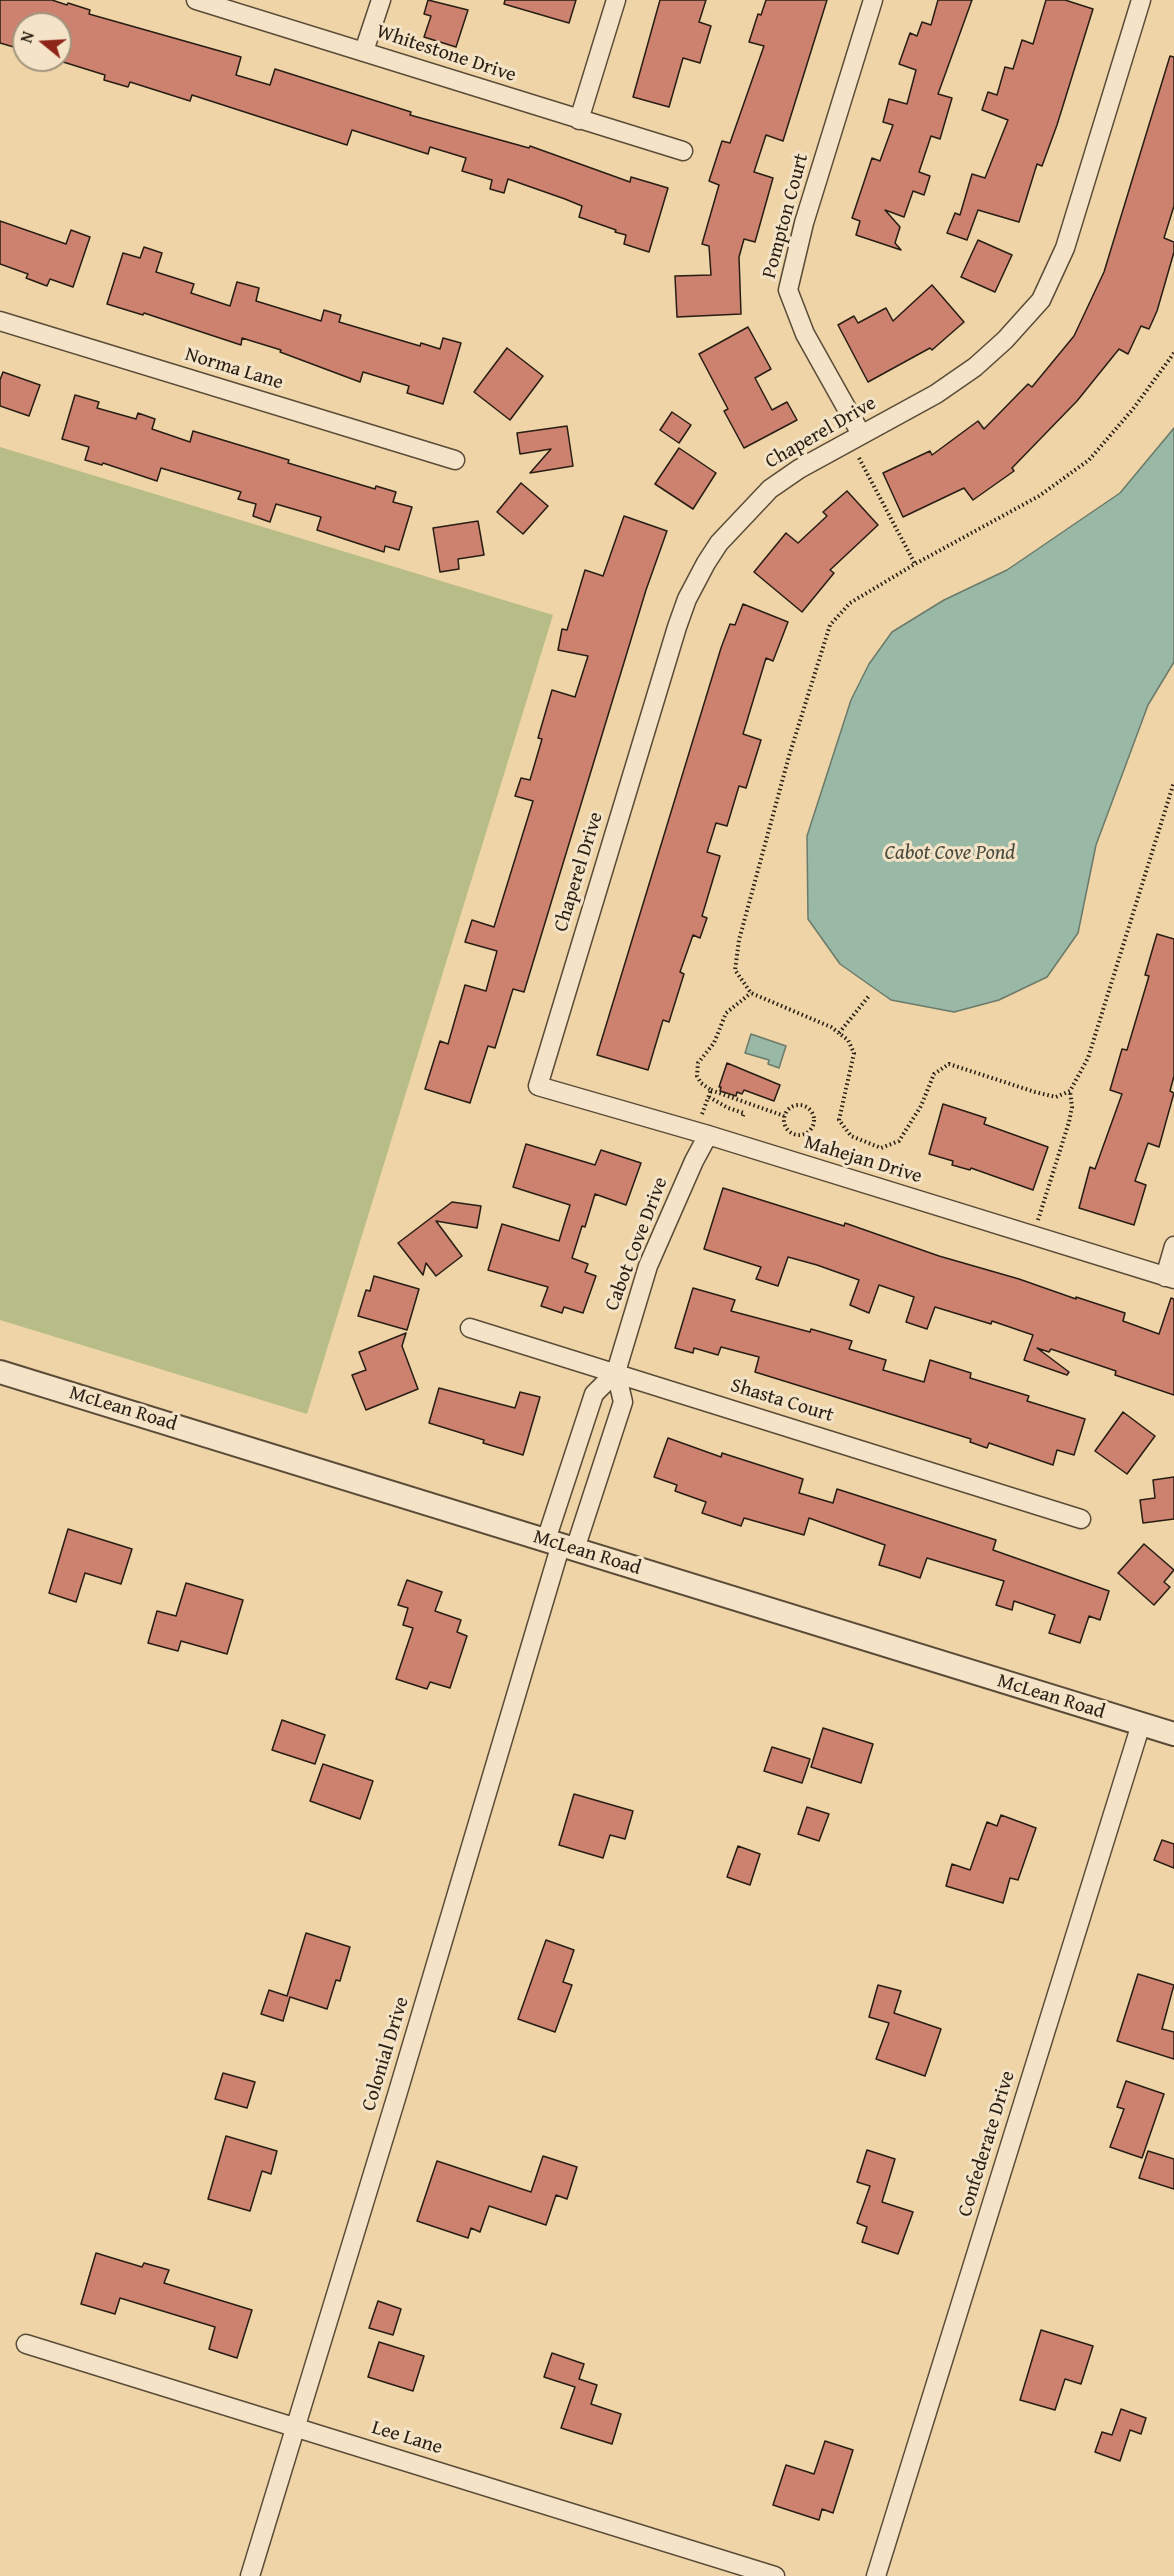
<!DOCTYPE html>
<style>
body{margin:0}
#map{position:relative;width:1174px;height:2576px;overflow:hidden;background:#eed4a7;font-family:"Gentium Book Plus",serif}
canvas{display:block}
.north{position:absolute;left:12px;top:12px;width:60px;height:60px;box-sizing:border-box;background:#f4e3c6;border:2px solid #a2947e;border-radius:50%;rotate:288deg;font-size:16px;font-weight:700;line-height:24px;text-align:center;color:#271d12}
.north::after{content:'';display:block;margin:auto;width:21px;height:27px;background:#8f2418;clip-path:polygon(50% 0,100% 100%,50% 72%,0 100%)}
</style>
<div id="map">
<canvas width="1174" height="2576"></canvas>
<div class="north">N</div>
</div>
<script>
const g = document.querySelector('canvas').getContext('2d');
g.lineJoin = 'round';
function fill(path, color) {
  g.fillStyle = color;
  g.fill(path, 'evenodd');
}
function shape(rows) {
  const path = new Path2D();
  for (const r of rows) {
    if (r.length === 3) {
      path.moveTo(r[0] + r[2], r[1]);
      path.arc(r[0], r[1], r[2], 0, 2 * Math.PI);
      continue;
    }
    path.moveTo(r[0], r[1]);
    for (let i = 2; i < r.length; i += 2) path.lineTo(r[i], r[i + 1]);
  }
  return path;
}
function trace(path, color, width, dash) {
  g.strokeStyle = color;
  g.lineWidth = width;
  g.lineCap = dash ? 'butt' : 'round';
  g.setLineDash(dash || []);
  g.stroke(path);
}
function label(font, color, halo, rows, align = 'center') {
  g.font = font + ' "Gentium Book Plus",serif';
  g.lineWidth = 6;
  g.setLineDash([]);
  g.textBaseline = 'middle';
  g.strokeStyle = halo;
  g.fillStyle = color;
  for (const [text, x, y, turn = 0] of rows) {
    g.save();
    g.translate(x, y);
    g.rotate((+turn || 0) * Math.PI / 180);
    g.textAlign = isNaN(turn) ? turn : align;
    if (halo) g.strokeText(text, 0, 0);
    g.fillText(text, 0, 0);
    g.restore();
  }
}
fill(shape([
 [0,447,553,615,307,1414,0,1320]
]), '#b8bd88');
const water = shape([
 [1174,428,1174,662,1148,705,1096,845,1078,933,1047,977,999,1000,954,1012,891,1000,840,964,808,919,807,836,851,700,869,664,892,632,944,600,1007,570,1120,493,1174,428],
 [751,1034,786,1046,779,1068,768,1064,769,1060,745,1053,751,1034]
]);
fill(water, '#99b8a5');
trace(water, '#6b7a6a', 1.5);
const building = shape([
 [0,0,52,0,67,5,68,3,90,10,89,14,241,57,236,75,270,85,275,69,411,112,410,115,529,148,530,146,630,182,631,177,668,188,649,252,624,244,626,235,615,232,616,230,579,217,582,206,565,199,508,179,504,193,490,189,492,180,462,171,466,158,430,147,428,154,352,130,347,145,192,95,190,101,130,82,128,87,104,80,105,75,60,61,60,24,24,24,24,50,0,43,0,0],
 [428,0,468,10,456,47,424,37,431,16,424,14,428,0],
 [505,0,576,0,569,23,504,4,505,0],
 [660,0,706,0,699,22,711,26,700,63,683,58,669,107,633,97,660,0],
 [766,0,827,0,783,141,766,135,754,172,773,178,755,242,744,239,739,257,741,314,677,317,675,276,711,275,709,246,702,244,719,185,709,181,722,141,730,143,764,46,749,42,758,14,761,15,766,0],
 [938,0,972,0,938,94,952,98,940,139,931,136,919,172,930,176,924,195,913,191,904,217,885,210,900,227,895,243,901,250,856,235,860,221,852,218,872,158,880,161,893,125,883,122,889,99,907,104,916,70,899,64,910,33,917,36,922,22,931,25,938,0],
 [1046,0,1065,0,1093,9,1057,125,1042,166,1037,164,1019,222,978,210,967,240,947,233,955,213,960,215,972,174,985,178,1008,120,982,110,988,92,997,95,1005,67,1013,69,1022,40,1033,44,1046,0],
 [1170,56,1174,57,1174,206,1164,238,1174,242,1174,252,1157,311,1149,329,1141,326,1128,354,1119,349,1077,401,1012,468,1014,471,973,500,964,488,903,517,883,473,930,451,932,455,978,421,984,429,1028,384,1032,387,1074,336,1104,272,1170,56],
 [0,221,66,244,71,230,90,237,73,287,50,279,47,286,26,278,28,274,0,264,0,221],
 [978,240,1012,255,995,292,961,277,978,240],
 [144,247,162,253,156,272,194,284,191,293,230,306,237,282,259,288,256,301,321,321,324,310,341,315,339,322,420,346,421,343,440,349,443,338,461,343,443,404,407,393,409,386,363,372,360,382,280,352,281,350,242,338,241,345,144,313,143,315,107,304,123,253,140,258,144,247],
 [932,285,964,322,932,350,930,348,868,382,838,325,854,316,858,323,886,308,893,321,932,285],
 [748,327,771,369,755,378,772,410,787,402,797,420,744,448,724,411,728,409,699,354,748,327],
 [507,348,543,376,510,420,474,392,507,348],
 [3,372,40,385,29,416,0,406,0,380,3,372],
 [75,395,99,402,97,408,136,419,138,413,155,419,152,429,190,442,193,431,289,460,288,463,375,489,376,486,396,492,393,502,412,507,399,550,385,546,384,552,317,530,321,517,276,504,270,522,253,516,256,504,238,499,241,492,161,468,157,481,103,463,102,465,85,460,89,447,62,439,75,395],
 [672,412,691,425,679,443,660,430,672,412],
 [567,426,573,466,530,473,551,449,520,454,517,433,567,426],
 [679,448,716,473,693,509,655,484,679,448],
 [521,483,548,506,523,534,497,512,521,483],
 [847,491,878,525,830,570,834,573,802,612,754,572,786,533,798,543,827,516,823,512,847,491],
 [624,516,667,531,646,590,524,992,513,989,495,1048,488,1046,470,1103,425,1089,440,1041,448,1044,465,985,486,991,497,951,465,942,472,920,494,927,533,801,515,796,521,778,530,780,542,739,538,738,552,690,575,697,588,656,558,650,562,629,567,630,585,570,603,576,624,516],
 [478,521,484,555,458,559,459,569,440,572,433,528,478,521],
 [743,604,788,622,773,661,766,658,743,734,761,740,746,788,739,786,727,826,716,823,707,852,720,856,702,916,707,918,700,938,693,935,680,972,684,974,669,1022,663,1020,648,1070,597,1055,721,648,730,624,735,625,743,604],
 [1157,934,1174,939,1174,1076,1170,1091,1174,1093,1159,1147,1148,1143,1135,1181,1146,1185,1134,1225,1079,1208,1090,1167,1095,1169,1122,1094,1110,1090,1122,1049,1127,1050,1149,976,1145,975,1157,934],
 [727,1063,780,1085,774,1101,744,1090,742,1094,737,1092,736,1096,720,1091,721,1087,719,1087,727,1063],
 [943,1104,986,1118,984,1124,1048,1147,1033,1190,971,1168,970,1170,952,1165,953,1161,929,1154,943,1104],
 [526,1144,595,1165,601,1150,641,1163,626,1205,595,1194,585,1227,582,1226,572,1258,588,1264,585,1272,596,1276,583,1313,564,1307,562,1313,541,1306,548,1287,488,1270,502,1224,559,1241,570,1205,513,1187,526,1144],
 [723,1188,844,1226,845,1223,939,1256,1019,1279,1076,1299,1076,1297,1125,1313,1123,1321,1159,1334,1171,1298,1174,1299,1174,1395,1115,1375,1116,1371,1051,1349,1049,1352,1037,1348,1069,1372,1067,1375,1024,1360,1033,1335,992,1321,991,1324,935,1307,927,1329,906,1322,914,1297,879,1285,869,1313,850,1305,859,1280,817,1265,788,1257,778,1286,756,1279,761,1267,704,1249,723,1188],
 [452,1202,481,1206,477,1228,436,1221,462,1256,436,1276,426,1263,423,1275,398,1243,452,1202],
 [374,1276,419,1289,407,1330,358,1316,366,1290,370,1291,374,1276],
 [693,1288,735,1300,731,1311,810,1332,811,1329,852,1341,849,1349,886,1360,883,1370,924,1382,930,1360,971,1373,970,1378,1029,1396,1027,1401,1085,1419,1074,1455,1057,1450,1053,1465,989,1443,987,1448,970,1442,971,1439,755,1372,759,1357,721,1347,718,1355,694,1348,693,1353,675,1348,693,1288],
 [406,1333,402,1346,418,1389,366,1410,352,1375,366,1370,359,1352,406,1333],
 [439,1388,515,1408,520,1392,540,1397,523,1455,483,1443,484,1440,429,1423,439,1388],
 [1123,1412,1155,1436,1127,1474,1095,1451,1123,1412],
 [668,1438,721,1457,722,1453,803,1479,799,1493,833,1503,837,1489,996,1540,993,1550,1109,1591,1100,1620,1089,1616,1080,1643,1049,1633,1055,1615,1014,1601,1012,1610,996,1605,1004,1581,927,1558,920,1578,896,1570,879,1565,885,1545,809,1518,804,1535,744,1518,741,1526,702,1513,706,1502,675,1491,677,1485,654,1477,668,1438],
 [1174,1477,1174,1519,1143,1523,1140,1500,1155,1498,1153,1480,1174,1477],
 [68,1529,132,1549,121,1584,85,1573,76,1602,49,1593,68,1529],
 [1144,1544,1174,1570,1164,1582,1170,1587,1154,1605,1118,1573,1144,1544],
 [407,1580,442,1592,435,1611,461,1620,457,1632,467,1636,450,1688,430,1682,427,1689,396,1679,413,1628,403,1625,408,1608,398,1605,407,1580],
 [186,1583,243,1600,227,1654,181,1641,178,1651,148,1643,157,1611,176,1616,186,1583],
 [282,1720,325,1735,315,1764,272,1750,282,1720],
 [823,1728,873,1744,861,1783,811,1767,823,1728],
 [772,1747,810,1759,802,1783,764,1771,772,1747],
 [323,1764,373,1781,360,1819,310,1801,323,1764],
 [574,1794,633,1811,625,1839,610,1835,603,1858,559,1845,574,1794],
 [807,1807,829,1814,819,1841,798,1834,807,1807],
 [1001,1815,1036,1828,1018,1880,1010,1878,1003,1903,946,1886,952,1864,970,1870,987,1822,997,1826,1001,1815],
 [1162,1840,1174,1844,1174,1868,1154,1860,1162,1840],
 [738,1846,760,1854,750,1885,727,1877,738,1846],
 [306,1933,350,1947,340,1981,336,1980,327,2009,290,1997,283,2021,261,2014,269,1990,287,1996,306,1933],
 [546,1940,574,1950,563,1982,572,1985,555,2032,518,2019,546,1940],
 [1138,1974,1174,1985,1162,2029,1174,2032,1174,2059,1117,2041,1138,1974],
 [878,1985,901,1991,894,2013,941,2029,925,2076,876,2059,889,2023,869,2017,878,1985],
 [223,2073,255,2082,247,2108,215,2099,223,2073],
 [1126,2081,1164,2094,1142,2158,1110,2147,1124,2109,1117,2107,1126,2081],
 [226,2136,277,2151,271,2174,262,2171,250,2211,208,2199,226,2136],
 [867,2150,895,2159,882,2202,913,2212,898,2254,862,2242,867,2227,857,2223,870,2186,857,2182,867,2150],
 [1148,2151,1174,2159,1174,2189,1139,2178,1148,2151],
 [543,2156,577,2167,567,2199,556,2195,546,2225,489,2206,480,2232,471,2228,468,2238,417,2221,437,2161,531,2192,543,2156],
 [96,2253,142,2267,144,2263,169,2270,164,2283,252,2310,237,2358,209,2349,215,2327,120,2298,115,2314,81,2304,96,2253],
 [378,2301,401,2309,393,2335,369,2328,378,2301],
 [1041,2330,1093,2346,1081,2384,1065,2379,1055,2410,1020,2400,1041,2330],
 [379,2342,424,2356,413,2391,368,2377,379,2342],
 [552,2353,584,2364,579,2379,597,2385,591,2404,621,2414,612,2444,561,2428,575,2387,544,2377,552,2353],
 [1121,2409,1146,2418,1141,2434,1130,2430,1120,2461,1095,2452,1102,2432,1112,2435,1121,2409],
 [825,2441,853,2450,833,2513,822,2509,819,2520,773,2505,786,2465,814,2474,825,2441]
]);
fill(building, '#cd8270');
trace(building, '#271d12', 1.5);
const minor = shape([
 [196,0,683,151],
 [1141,0,1065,248,1041,300,1005,340,975,367,936,394,799,469,770,489,719,543,706,563,687,599,677,627,538,1086,708,1135,1174,1279],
 [364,51,381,0],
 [579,120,616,0],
 [0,321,455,460],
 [861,434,805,334,788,290,804,223,873,0],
 [1165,1277,1174,1246],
 [470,1328,1081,1519],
 [546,1540,594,1394,616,1372],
 [575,1549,623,1402,616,1372,648,1266,694,1161,708,1135],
 [26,2344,775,2576],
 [250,2576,397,2095,561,1544],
 [876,2576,1141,1724]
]);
const tertiary = shape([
 [0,1372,1174,1734]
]);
trace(minor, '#594b37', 21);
trace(tertiary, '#594b37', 26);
trace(shape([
 [1174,353,1133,409,1089,460,1039,496,915,564,850,603,830,625,789,756,739,940,735,970,751,993,831,1027,848,1040,854,1053,839,1120,851,1136,881,1148,899,1141,921,1106,934,1074,949,1064,1035,1092,1056,1097,1070,1091,1088,1058,1174,782],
 [859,458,915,564],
 [839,1033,869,996],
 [711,1090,784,1116],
 [709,1097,728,1108,744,1113,742,1118],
 [799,1120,15],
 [702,1114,711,1090,701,1083,697,1076,698,1063,714,1043,726,1013,751,993],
 [1038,1220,1069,1122,1072,1107,1070,1091]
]), '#271d12', 4, [1.5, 3]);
trace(minor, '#f4e3c6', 18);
trace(tertiary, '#f4e3c6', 22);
label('20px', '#271d12', '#f4e3c6', [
 ["Whitestone Drive",446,54,18],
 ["Pompton Court",786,216,-75],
 ["Norma Lane",234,369,17],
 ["Chaperel Drive",821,433,-30],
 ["Chaperel Drive",579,872,-73],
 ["Mahejan Drive",863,1160,17],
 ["Cabot Cove Drive",637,1244,-69],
 ["Shasta Court",782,1401,17],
 ["McLean Road",123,1409,17],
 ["McLean Road",587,1553,17],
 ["McLean Road",1051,1697,17],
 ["Colonial Drive",386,2054,-73],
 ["Confederate Drive",987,2144,-73],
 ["Lee Lane",407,2438,17]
]);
label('italic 21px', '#494c3e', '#f4e3c6', [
 ["Cabot Cove Pond",950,854]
]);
</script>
